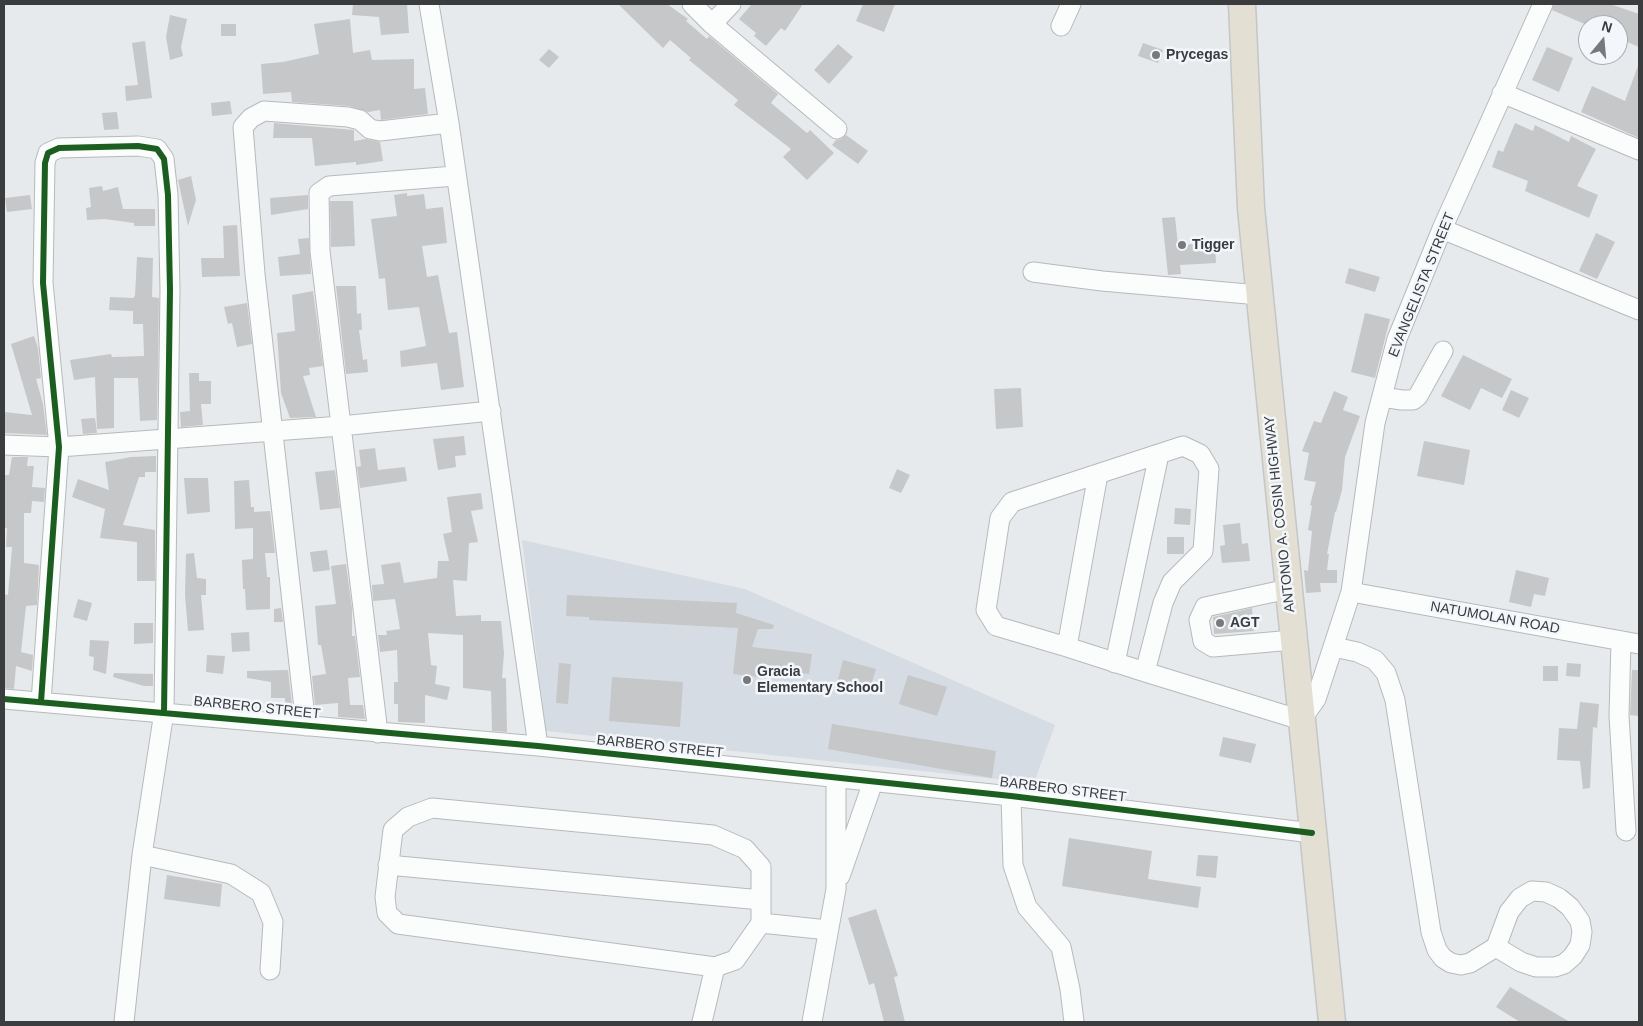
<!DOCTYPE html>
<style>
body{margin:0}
#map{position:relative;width:1643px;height:1026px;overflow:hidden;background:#e7eaed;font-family:Helvetica,sans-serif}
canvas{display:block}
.frame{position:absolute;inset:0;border:5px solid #3a3c3e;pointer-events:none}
.north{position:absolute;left:1578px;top:15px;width:50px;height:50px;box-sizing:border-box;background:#f3f7fc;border:1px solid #a9acb0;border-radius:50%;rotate:17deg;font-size:14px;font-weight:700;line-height:20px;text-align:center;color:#3a3c3e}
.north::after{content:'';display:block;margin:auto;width:18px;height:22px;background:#77797b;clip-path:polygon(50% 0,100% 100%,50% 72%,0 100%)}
</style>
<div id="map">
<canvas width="1643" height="1026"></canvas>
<div class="frame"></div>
<div class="north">N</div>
</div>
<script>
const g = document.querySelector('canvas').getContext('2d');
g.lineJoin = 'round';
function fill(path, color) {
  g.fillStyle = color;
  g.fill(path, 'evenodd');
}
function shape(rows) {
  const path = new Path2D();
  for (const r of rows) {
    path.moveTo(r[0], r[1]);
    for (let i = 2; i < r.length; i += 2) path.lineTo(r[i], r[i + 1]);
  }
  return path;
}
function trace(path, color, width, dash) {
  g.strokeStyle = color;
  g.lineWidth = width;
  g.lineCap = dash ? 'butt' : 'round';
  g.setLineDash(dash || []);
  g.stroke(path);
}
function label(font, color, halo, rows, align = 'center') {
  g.font = font + ' Helvetica,sans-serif';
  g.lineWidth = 5;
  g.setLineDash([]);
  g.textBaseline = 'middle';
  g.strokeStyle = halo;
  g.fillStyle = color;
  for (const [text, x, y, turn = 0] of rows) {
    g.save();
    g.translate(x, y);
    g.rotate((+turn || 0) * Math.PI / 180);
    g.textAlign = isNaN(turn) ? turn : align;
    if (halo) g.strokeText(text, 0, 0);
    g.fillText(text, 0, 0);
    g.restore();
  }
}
fill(shape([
 [522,540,745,589,1055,725,1034,783,546,731]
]), '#d6dce4');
fill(shape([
 [353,4,407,4,409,33,381,35,379,17,352,15],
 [618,4,667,4,688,19,686,21,707,39,709,36,778,94,771,103,807,133,810,130,834,153,807,180,783,157,791,149,734,105,738,100,689,60,691,58,670,40,663,48],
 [752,4,803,4,785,31,781,28,766,46,754,36,756,33,739,19],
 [863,4,895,4,884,32,856,21],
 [1554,4,1610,4,1639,14,1639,47,1618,38,1618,25,1587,25,1552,10],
 [170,15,187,19,181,47,183,56,170,60,166,37],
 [350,19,353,53,370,50,372,60,414,59,414,89,425,88,428,114,381,120,380,110,368,112,349,106,292,102,291,92,263,94,261,64,283,62,319,54,314,24],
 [221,24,236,24,236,36,221,36],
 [145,41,152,98,126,101,125,86,138,85,132,43],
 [1143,43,1163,50,1158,63,1138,56],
 [838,44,853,57,829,84,814,70],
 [1547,47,1573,58,1559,92,1532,80],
 [549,49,559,57,549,68,539,60],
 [1638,66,1639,138,1581,112,1592,86,1625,101],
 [230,101,232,114,212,116,211,103],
 [117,112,119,129,104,130,102,113],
 [274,123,354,130,354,141,366,139,380,142,383,161,356,165,356,162,315,166,312,138,273,138],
 [1515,123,1533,131,1535,125,1569,142,1571,136,1596,149,1577,186,1598,195,1589,218,1525,191,1528,181,1492,167,1498,150,1503,152],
 [846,135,868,151,858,164,832,145,836,140,841,139],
 [191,176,196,200,188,226,178,180],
 [102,186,103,191,118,187,123,209,155,209,155,226,134,226,134,223,105,219,87,220,86,208,91,207,89,188],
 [407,193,407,196,424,194,426,209,443,207,447,243,422,246,427,277,438,275,449,333,457,332,464,387,441,390,437,363,401,367,400,351,426,346,419,307,388,310,385,278,379,279,371,219,397,216,394,195],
 [30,195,32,209,7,212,5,198],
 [308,195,308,209,271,215,270,198],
 [330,201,353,201,355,246,331,247],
 [1175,217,1178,245,1215,243,1216,263,1180,265,1181,274,1168,275,1162,218],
 [237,225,240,276,202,277,201,258,224,258,223,226],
 [1596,233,1615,242,1597,279,1579,271],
 [309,238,311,274,280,276,278,257,300,254,298,239],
 [137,257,153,258,152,297,159,298,157,420,140,421,138,378,114,378,114,428,97,429,95,377,74,380,70,360,111,354,112,357,144,356,143,324,133,324,133,311,109,310,110,297,133,298,135,296],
 [1349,268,1380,277,1375,292,1345,283],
 [336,286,356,286,357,314,361,313,362,330,359,330,363,360,367,359,368,372,346,374],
 [313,291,323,366,309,368,310,375,303,376,316,417,290,418,281,393,277,333,295,331,292,295],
 [247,303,252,344,237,347,232,323,228,324,224,307],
 [1365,313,1390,319,1375,378,1351,372],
 [34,336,38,348,41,378,36,379,43,404,47,435,4,433,4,412,32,415,11,344],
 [1463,355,1512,379,1502,398,1481,388,1470,410,1441,396],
 [189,373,199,373,199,381,211,381,211,404,201,404,203,425,181,427,180,412,190,411],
 [1021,388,1023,427,996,429,994,389],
 [1511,390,1529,398,1519,418,1502,410],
 [1334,391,1348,397,1343,410,1360,416,1345,457,1342,490,1336,512,1335,512,1327,554,1329,554,1327,570,1337,570,1337,583,1320,583,1321,592,1306,593,1304,570,1308,571,1312,531,1308,530,1312,506,1310,505,1316,482,1304,480,1309,453,1302,451,1314,421,1321,423],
 [95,418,97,433,83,434,81,419],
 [464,436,466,455,455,456,456,467,438,470,433,439],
 [1424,441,1470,450,1464,485,1417,476],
 [375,448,378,470,405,467,407,481,360,488,357,467,361,466,359,450],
 [156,456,156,472,145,472,145,477,139,477,123,525,155,530,155,581,137,581,137,542,100,538,105,509,72,497,78,479,109,490,105,462,131,457],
 [12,457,28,457,27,466,34,466,32,487,45,488,44,502,32,501,31,513,24,513,24,563,39,565,37,605,26,606,21,652,33,655,32,671,16,666,14,689,4,688,4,594,8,595,12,547,6,547,7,528,4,528,4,475,9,475],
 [897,469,910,475,901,493,889,488],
 [335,470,340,508,320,510,315,472],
 [184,478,208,478,210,512,187,514],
 [249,480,251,507,254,507,254,512,270,511,275,553,265,553,267,577,270,577,270,609,246,610,245,589,243,589,242,560,253,559,253,528,235,529,234,481],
 [481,493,483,509,471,511,478,542,469,543,467,581,453,580,456,616,481,615,481,621,501,621,504,653,502,678,506,678,507,732,492,731,491,691,463,688,463,635,428,633,431,665,437,666,435,684,450,687,447,700,425,695,425,723,398,722,398,704,394,704,394,682,398,682,397,650,380,652,378,635,387,635,386,631,400,629,395,599,373,601,372,585,384,584,381,565,400,562,404,583,437,578,438,561,449,561,443,534,452,532,447,497],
 [1175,508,1191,509,1190,525,1174,524],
 [1240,523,1242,544,1248,543,1250,561,1222,563,1220,546,1225,545,1223,525],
 [1167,537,1184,537,1184,554,1167,554],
 [327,550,330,570,313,572,310,552],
 [194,553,197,578,206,579,206,595,201,595,204,630,188,631,185,595,186,554],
 [346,564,352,608,352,636,355,636,360,677,348,678,350,705,363,705,365,719,338,717,338,703,315,705,312,676,326,674,321,645,318,645,315,606,336,604,331,566],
 [1516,570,1549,578,1545,596,1534,594,1531,607,1509,602],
 [567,595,737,603,736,613,774,625,773,629,758,629,752,647,812,654,809,674,760,667,759,677,733,674,738,628,589,620,589,617,566,616],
 [78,599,92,603,87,621,73,617],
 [281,608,283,622,274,622,274,609],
 [1252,608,1254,631,1214,634,1213,617],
 [134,623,153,623,153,643,134,644],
 [249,632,250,651,232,652,231,633],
 [90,640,109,641,106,674,93,670,94,657,89,656],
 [207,655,225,656,223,674,206,672],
 [843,660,876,669,869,692,837,683],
 [559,663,571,664,568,704,556,703],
 [1567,663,1581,664,1580,677,1566,676],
 [1543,666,1558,666,1558,681,1543,681],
 [288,670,293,713,286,713,285,698,271,698,271,682,247,678,247,671],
 [1632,670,1639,670,1639,716,1630,715],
 [114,673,153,674,153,686,144,686,113,677],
 [908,675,947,687,937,716,899,704],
 [612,677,683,682,680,727,609,721],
 [1580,702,1599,704,1597,728,1593,727,1590,788,1583,789,1580,761,1557,760,1559,728,1577,729],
 [832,724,996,751,992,778,828,749],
 [1223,737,1256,744,1251,763,1219,756],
 [1069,838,1152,851,1148,879,1201,887,1198,908,1062,886],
 [1198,855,1218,856,1216,878,1196,876],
 [167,875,222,884,220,907,164,899],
 [876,909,898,976,894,977,905,1022,884,1022,874,983,869,985,848,918],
 [1510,987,1570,1022,1520,1022,1496,1007]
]), '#c5c7c9');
const minor = shape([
 [429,4,449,123,538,746],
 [692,4,712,24,837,129],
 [712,24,731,4],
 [1061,26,1071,4],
 [1502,93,1639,150],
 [1442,229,1639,310],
 [1033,272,1102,281,1259,295],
 [1382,397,1402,400,1413,400,1418,396,1443,351],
 [4,445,59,447,341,426,491,411],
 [1288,589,1205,607,1199,620,1203,641,1213,647,1293,640],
 [1351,592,1639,644],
 [1621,641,1619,716,1626,831],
 [1067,647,1098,474],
 [1334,647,1357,652,1375,660,1386,673,1395,700,1431,932,1437,950,1443,958,1451,963,1461,965,1470,963,1496,947,1509,912,1520,898,1532,891,1546,892,1559,898,1570,907,1580,921,1582,932,1580,945,1573,956,1564,964,1555,967,1536,967,1521,962,1496,947],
 [1115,663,1159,454],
 [1145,672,1163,603,1172,582,1203,551,1209,469,1200,454,1183,446,1012,502,1000,518,986,610,996,626,1067,647,1145,672,1301,720,1316,699,1351,592,1375,423,1397,339,1442,229,1543,4],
 [4,699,538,746,1011,796,1312,833],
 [41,702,59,447,43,283,45,163,48,153,59,148,138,146,157,149,164,159,168,195,170,290,164,712,142,855,124,1022],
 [306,726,255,274,243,127,251,118,264,111,348,117,360,120,370,129,380,131,449,123],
 [378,733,320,251,319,193,329,186,455,176],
 [1011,796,1013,865,1027,907,1061,947,1070,989,1074,1022],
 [432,808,713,835,745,849,761,867,761,923,735,960,715,967,398,924,387,913,385,897,393,830,408,817,432,808],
 [142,855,231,874,261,893,273,922,270,970],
 [388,865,761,900],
 [840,876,873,782],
 [761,923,828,930],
 [702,1022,715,967],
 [812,1022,836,889,836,779]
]);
const highway = shape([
 [1242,4,1251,208,1332,1022]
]);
trace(minor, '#b7b9bb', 21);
trace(highway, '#c4c6c7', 29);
trace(minor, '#fbfcfc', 19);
trace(highway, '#e3dfd3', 26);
trace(shape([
 [4,699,538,746,1011,796,1312,833],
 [41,702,59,447,43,283,45,163,48,153,59,148,138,146,157,149,164,159,168,195,170,290,164,712]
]), '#1b5e20', 6);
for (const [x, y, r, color] of [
 [1156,55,5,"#77797b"],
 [1182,245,5,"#77797b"],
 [1220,623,5,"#77797b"],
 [747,680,5,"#77797b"]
]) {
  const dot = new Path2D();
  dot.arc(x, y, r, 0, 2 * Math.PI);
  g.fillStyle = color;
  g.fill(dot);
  trace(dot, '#f3f7fc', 2);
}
label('bold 14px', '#3a3c3e', '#f3f7fc', [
 ["Prycegas",1166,55],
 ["Tigger",1192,245],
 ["AGT",1230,623],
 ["Gracia",757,672],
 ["Elementary School",757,688]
], 'left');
label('14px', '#3a3c3e', '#f3f7fc', [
 ["EVANGELISTA STREET",1422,285,-68],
 ["ANTONIO A. COSIN HIGHWAY",1280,514,-96],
 ["NATUMOLAN ROAD",1495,618,10],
 ["BARBERO STREET",257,708,6],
 ["BARBERO STREET",660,747,6],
 ["BARBERO STREET",1063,790,7]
]);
</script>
